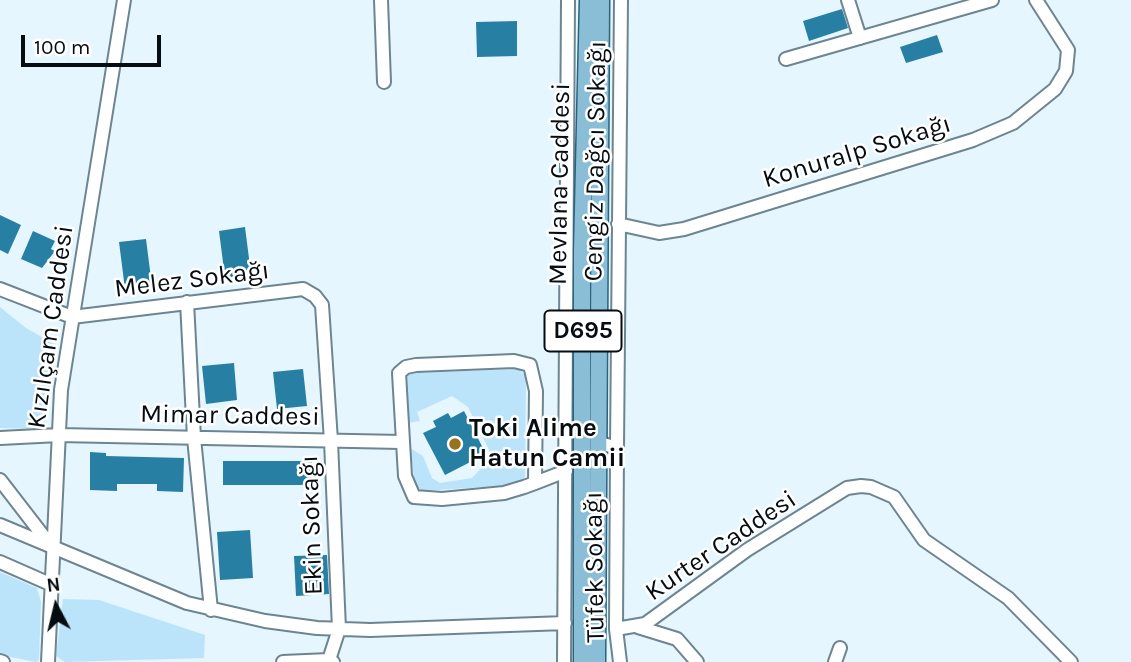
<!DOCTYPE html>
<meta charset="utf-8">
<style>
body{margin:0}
#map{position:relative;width:1131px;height:662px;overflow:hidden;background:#e6f6fe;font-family:Karla,sans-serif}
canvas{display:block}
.north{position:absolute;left:21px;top:571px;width:70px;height:70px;-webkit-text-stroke:5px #fff;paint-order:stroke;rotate:353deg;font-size:19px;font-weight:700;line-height:28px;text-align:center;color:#050d12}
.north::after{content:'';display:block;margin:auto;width:24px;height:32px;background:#050d12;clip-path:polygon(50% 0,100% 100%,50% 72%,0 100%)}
.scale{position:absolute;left:21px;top:35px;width:140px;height:32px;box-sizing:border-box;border:4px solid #050d12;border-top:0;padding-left:9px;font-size:21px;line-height:24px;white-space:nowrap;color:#050d12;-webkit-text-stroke:5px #fff;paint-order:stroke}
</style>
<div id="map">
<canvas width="1131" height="662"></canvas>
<div class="north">N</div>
<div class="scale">100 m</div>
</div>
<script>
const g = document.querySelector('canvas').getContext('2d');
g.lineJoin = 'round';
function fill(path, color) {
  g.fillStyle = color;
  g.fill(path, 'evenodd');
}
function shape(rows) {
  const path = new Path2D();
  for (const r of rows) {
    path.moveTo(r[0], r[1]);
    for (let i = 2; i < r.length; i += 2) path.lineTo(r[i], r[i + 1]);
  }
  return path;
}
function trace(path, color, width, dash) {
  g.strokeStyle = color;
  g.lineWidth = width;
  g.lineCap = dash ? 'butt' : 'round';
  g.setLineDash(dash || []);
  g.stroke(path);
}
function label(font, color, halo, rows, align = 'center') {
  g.font = font + ' Karla,sans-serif';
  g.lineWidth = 5;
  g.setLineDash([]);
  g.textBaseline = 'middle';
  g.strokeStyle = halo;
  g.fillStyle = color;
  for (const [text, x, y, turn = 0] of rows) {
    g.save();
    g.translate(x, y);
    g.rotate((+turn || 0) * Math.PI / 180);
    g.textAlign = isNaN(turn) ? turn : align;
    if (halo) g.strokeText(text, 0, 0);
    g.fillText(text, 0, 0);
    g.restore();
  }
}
fill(shape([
 [0,307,26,328,54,344,48,416,40,429,0,428],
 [518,369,526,376,525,477,516,485,422,491,415,485,410,448,423,456,432,478,440,483,472,478,492,456,468,407,452,396,417,412,420,421,408,423,404,379,410,373],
 [0,572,37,588,41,602,39,660,36,662,0,655],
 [63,599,99,600,205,635,204,658,65,662,56,656]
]), '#bbe4fa');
fill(shape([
 [842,9,848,28,809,41,803,21],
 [517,21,517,56,477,57,476,22],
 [937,35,943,52,906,63,900,47],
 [0,215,21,225,8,254,0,250],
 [245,227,251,274,225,278,219,231],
 [33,231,55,241,51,249,55,251,42,268,21,259],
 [146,239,152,286,125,289,119,242],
 [234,363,237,400,206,404,202,366],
 [303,369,307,406,277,409,273,372],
 [464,411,486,454,445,475,423,433,436,427,433,421,448,413,451,418],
 [90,452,106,453,106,456,184,458,183,492,157,491,157,484,117,484,117,491,90,490],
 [223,461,312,461,312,485,223,485],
 [250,530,253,578,220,580,217,532],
 [327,555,329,594,296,596,294,556]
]), '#287fa4');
const minor = shape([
 [381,0,384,82],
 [848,0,860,38],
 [786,59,992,0],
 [618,224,659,233,684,229,973,140,1013,123,1055,89,1066,71,1068,50,1036,0],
 [0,289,72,317,303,289,315,296,322,305,331,441,339,629,329,660,333,662],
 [187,302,194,438,211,610],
 [0,438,59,435,401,442],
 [600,443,617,448,616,629,620,662],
 [617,448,621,0],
 [0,480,51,546],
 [535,483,536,391,530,365,514,361,416,365,406,367,399,373,405,476,414,497,442,499,504,493,524,487,535,483,566,471],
 [0,525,187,603,265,621,317,628,370,630,565,623],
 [0,562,50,584],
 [638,627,677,639,697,662],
 [616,629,645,624,747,550,847,488,861,486,871,487,894,497,924,540,1008,598,1071,662],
 [0,661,3,662],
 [48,662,61,390,124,0],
 [283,662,329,660],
 [564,662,568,0],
 [835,662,840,648]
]);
const major = shape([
 [582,662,582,251,588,0],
 [597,662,601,0]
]);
trace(minor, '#6d8591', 16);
trace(major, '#29637f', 19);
trace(minor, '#fff', 12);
trace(major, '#8abed6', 16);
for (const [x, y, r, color] of [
 [455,444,7,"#99721d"]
]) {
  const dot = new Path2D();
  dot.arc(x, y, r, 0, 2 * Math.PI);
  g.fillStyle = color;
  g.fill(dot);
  trace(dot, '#fff', 2.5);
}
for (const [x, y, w] of [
 [583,331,77]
]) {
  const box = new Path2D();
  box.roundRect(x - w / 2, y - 20.5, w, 41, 5);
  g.fillStyle = '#fff';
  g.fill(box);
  trace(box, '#050d12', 2);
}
label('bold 24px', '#050d12', null, [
 ["D695",583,331]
]);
label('26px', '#050d12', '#fff', [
 ["Konuralp Sokağı",857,152,-17],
 ["Cengiz Dağcı Sokağı",596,161,-89],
 ["Mevlana Caddesi",560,184,-89],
 ["Melez Sokağı",192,280,-7],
 ["Kızılçam Caddesi",51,327,-82],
 ["Mimar Caddesi",230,416,1],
 ["Ekin Sokağı",312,525,-92],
 ["Kurter Caddesi",721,546,-34],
 ["Tüfek Sokağı",595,567,-91]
]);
label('bold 26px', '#050d12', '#fff', [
 ["Toki Alime",469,429],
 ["Hatun Camii",469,459]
], 'left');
</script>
